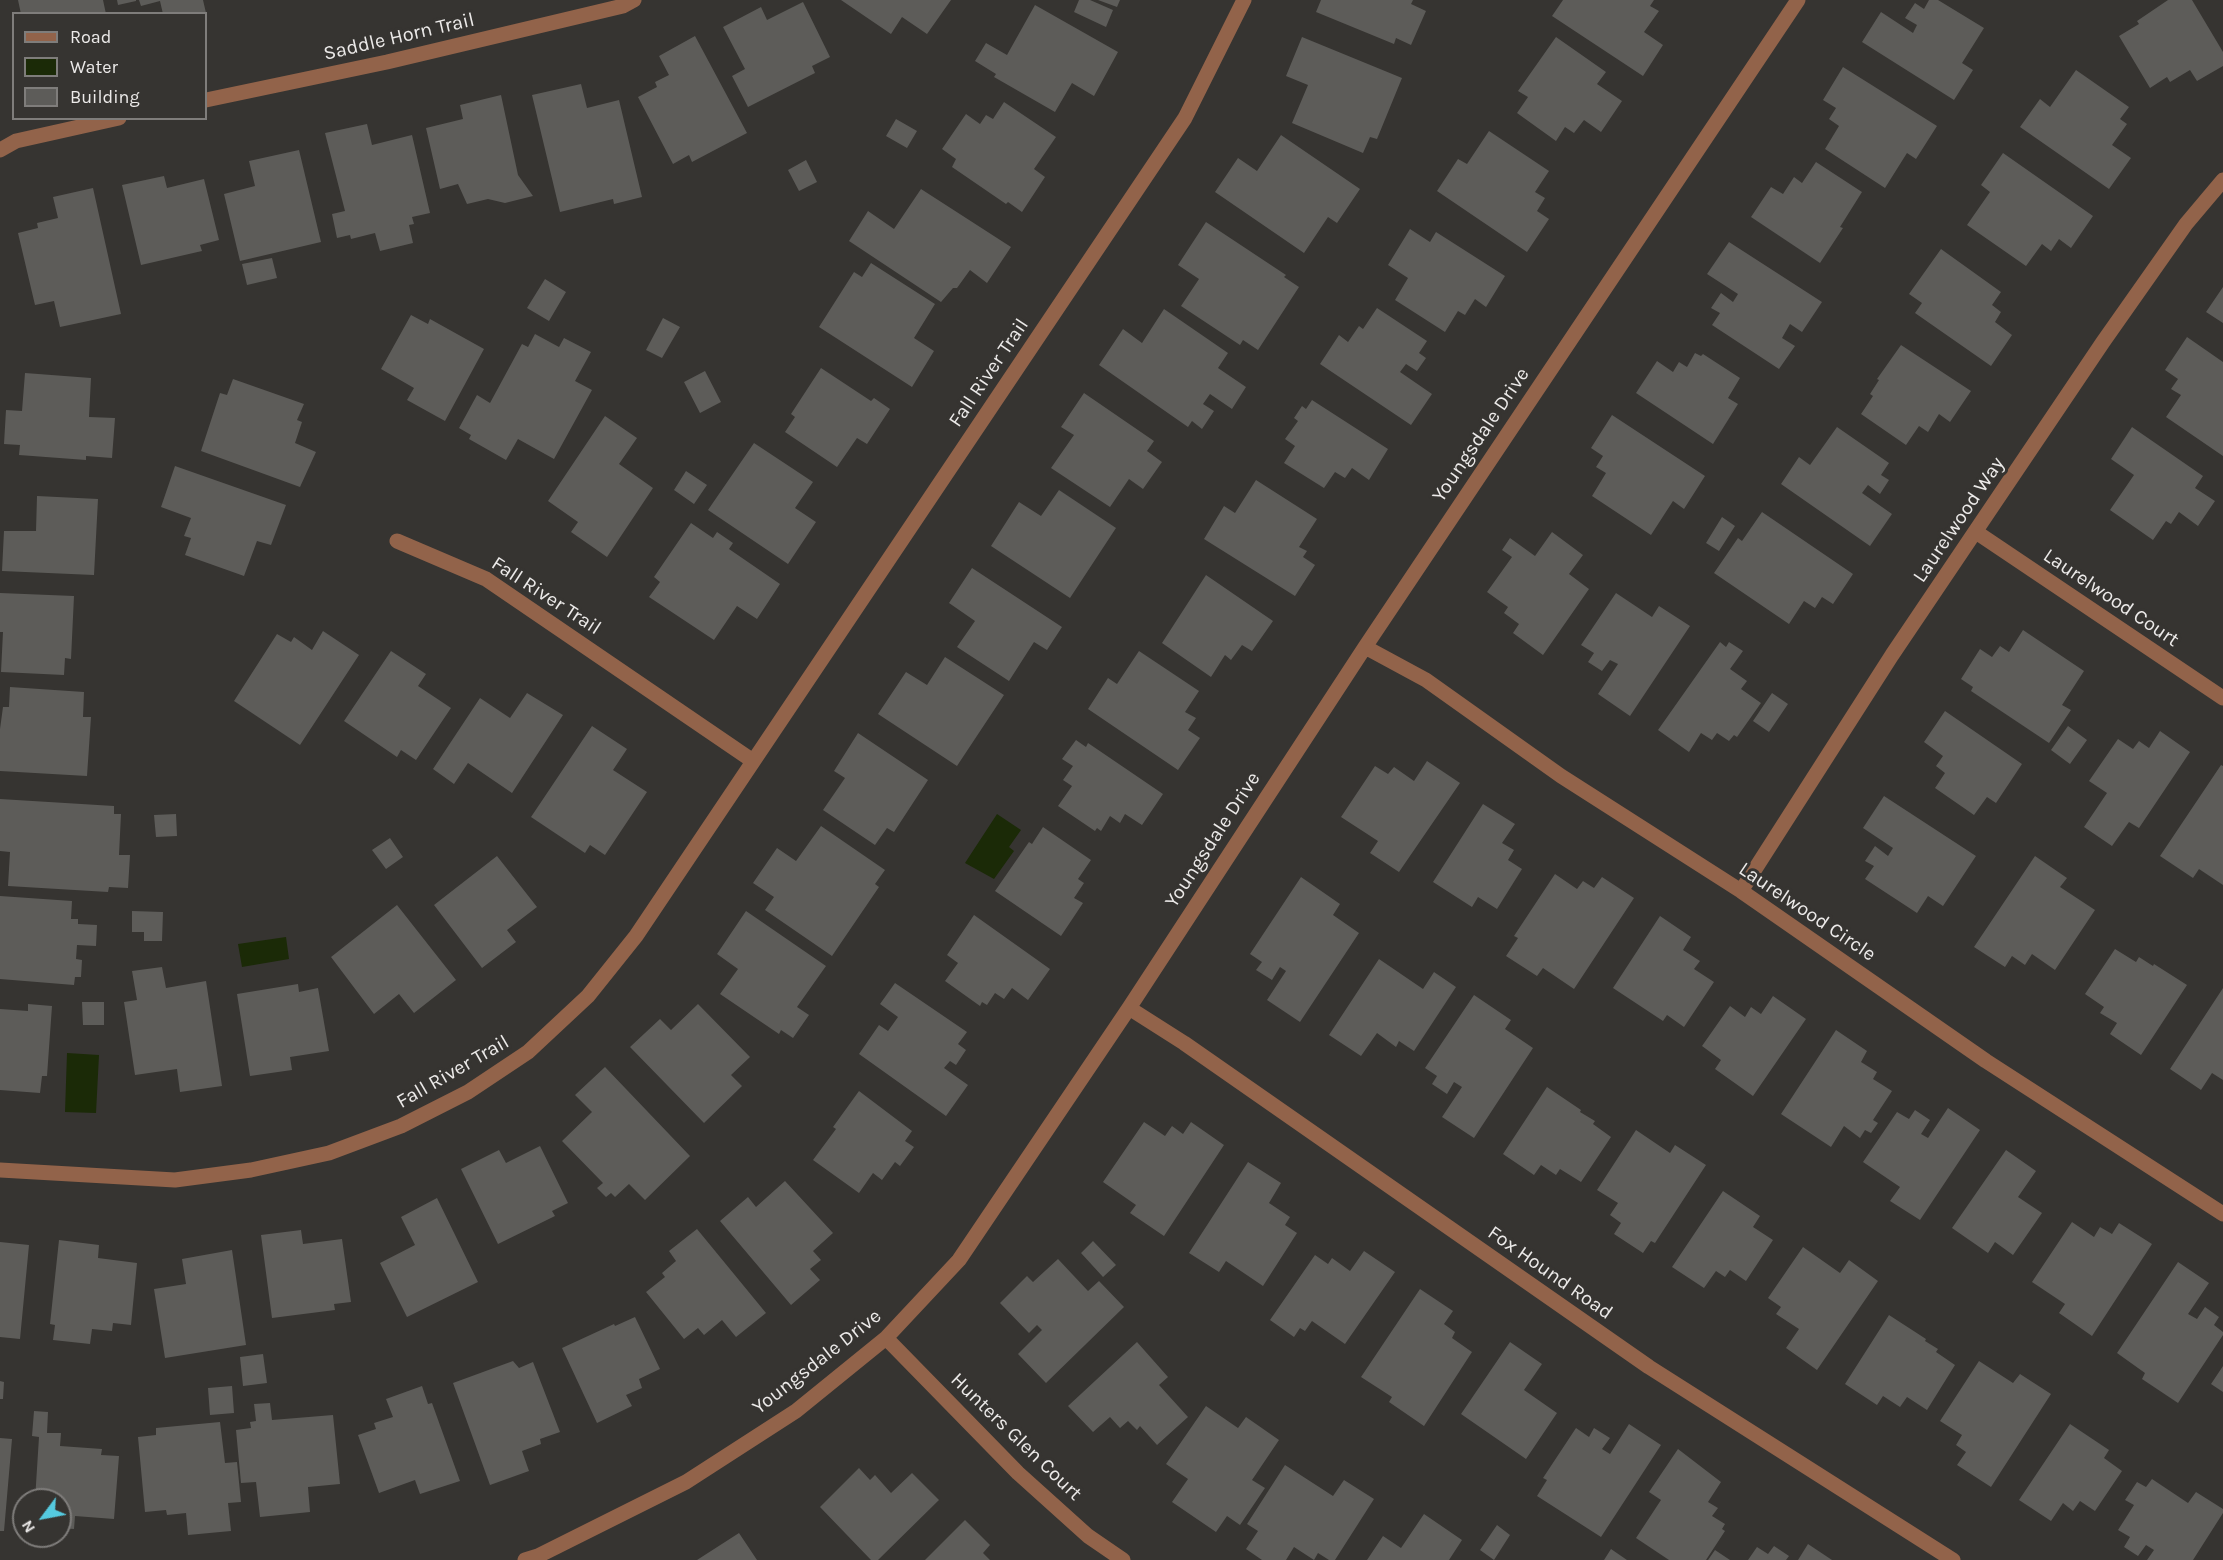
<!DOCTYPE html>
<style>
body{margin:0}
#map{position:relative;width:2223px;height:1560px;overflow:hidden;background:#363431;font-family:Karla,sans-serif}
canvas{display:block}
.legend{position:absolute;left:12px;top:12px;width:195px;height:108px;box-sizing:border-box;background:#363431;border:2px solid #7f7d7b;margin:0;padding:8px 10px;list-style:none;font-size:18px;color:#eceae9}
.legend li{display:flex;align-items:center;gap:12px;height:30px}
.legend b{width:30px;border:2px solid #7f7d7b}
.north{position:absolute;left:12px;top:1488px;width:60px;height:60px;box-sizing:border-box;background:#363431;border:2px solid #7f7d7b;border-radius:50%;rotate:238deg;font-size:16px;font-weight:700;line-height:24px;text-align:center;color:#eceae9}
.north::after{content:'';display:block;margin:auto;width:21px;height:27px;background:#55cadf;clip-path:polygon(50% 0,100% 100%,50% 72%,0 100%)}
</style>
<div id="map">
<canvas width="2223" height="1560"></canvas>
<ul class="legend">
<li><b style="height:8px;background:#92634a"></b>Road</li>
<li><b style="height:16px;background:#1b2a07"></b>Water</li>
<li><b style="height:16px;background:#5d5c59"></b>Building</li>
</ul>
<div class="north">N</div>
</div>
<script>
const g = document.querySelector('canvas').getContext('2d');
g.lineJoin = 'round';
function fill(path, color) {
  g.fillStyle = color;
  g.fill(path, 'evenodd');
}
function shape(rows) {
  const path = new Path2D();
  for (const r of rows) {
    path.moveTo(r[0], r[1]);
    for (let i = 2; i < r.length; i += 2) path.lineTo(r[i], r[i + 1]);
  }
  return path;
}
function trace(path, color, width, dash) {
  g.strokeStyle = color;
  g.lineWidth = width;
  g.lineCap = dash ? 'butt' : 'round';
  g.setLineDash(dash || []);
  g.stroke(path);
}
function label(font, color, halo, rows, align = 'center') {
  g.font = font + ' Karla,sans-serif';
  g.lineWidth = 6;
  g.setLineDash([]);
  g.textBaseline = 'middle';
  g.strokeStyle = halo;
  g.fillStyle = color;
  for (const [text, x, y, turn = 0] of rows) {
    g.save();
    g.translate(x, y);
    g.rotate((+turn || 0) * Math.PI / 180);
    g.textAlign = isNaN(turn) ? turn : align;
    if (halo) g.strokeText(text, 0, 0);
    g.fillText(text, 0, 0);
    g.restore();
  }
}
fill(shape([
 [997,814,1021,830,1009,847,1014,851,994,879,965,863],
 [286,937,289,959,242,967,238,944],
 [67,1053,99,1055,96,1113,65,1112]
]), '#1b2a07');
fill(shape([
 [18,0,103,0,106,14,21,14],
 [117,0,136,0,136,1,118,5],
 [139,0,203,0,206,13,163,14,160,1,141,6],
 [841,0,951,0,927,34,902,17,891,34],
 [1079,0,1090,0,1113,10,1106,27,1074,12],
 [1098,0,1120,0,1117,7],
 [1321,0,1413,0,1411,4,1426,11,1411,45,1396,38,1394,44,1316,12],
 [1563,0,1654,0,1650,6,1659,11,1644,32,1663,45,1643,76,1552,16],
 [1929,0,1938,0,1984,28,1962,63,1973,70,1954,100,1862,42,1881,12,1913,33,1917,25,1905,18,1915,3,1924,9],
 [2168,0,2192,0,2223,52,2223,66,2197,81,2190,70,2170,82,2167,77,2150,88,2119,36,2139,24,2137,21],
 [803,2,830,57,812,66,815,73,748,107,732,76,745,69,723,27,761,7,767,20],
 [1035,5,1118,52,1094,96,1072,83,1055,112,994,77,996,74,975,61,986,43,1007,55],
 [695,36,747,133,692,162,689,155,673,164,638,97,657,87,655,82,669,75,659,56],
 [1302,37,1402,78,1377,139,1370,137,1363,153,1292,123,1308,85,1286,76],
 [1556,37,1606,72,1597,84,1622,101,1601,132,1584,120,1574,133,1565,127,1556,141,1517,113,1528,97,1518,91],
 [1843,67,1937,126,1916,159,1907,153,1885,188,1825,149,1839,126,1829,119,1836,108,1823,100],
 [2076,70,2129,107,2120,119,2127,124,2112,145,2131,158,2109,189,2020,127,2040,99,2050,107],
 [581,84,587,108,619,100,642,197,614,204,613,199,560,212,532,95],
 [501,95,518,175,533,196,505,203,488,199,467,204,458,184,440,189,426,128,463,119,460,105],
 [1004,102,1056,137,1034,169,1045,177,1022,212,1008,202,1006,204,952,167,956,159,942,149,966,114,980,124,986,115,993,119],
 [896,119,917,131,907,148,886,136],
 [367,124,372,145,412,135,430,213,412,217,414,224,409,225,413,243,380,251,375,233,351,239,350,235,337,238,332,214,345,211,325,133],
 [1489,131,1549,171,1535,192,1545,198,1537,211,1549,219,1527,252,1437,191,1458,159,1467,164],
 [1281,135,1360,189,1337,223,1328,217,1304,253,1215,192,1238,158,1257,171],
 [299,150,321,242,240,261,224,194,255,186,249,161],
 [2003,153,2093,216,2071,248,2059,239,2051,251,2042,244,2026,266,1967,225,1990,192,1981,185],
 [806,160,817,182,799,191,788,170],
 [1816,162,1862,192,1840,227,1843,228,1820,263,1751,217,1771,187,1783,194,1794,177,1802,183],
 [164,176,167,188,204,179,219,240,200,245,202,251,141,265,122,185],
 [93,188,121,314,60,327,54,301,35,305,18,233,38,228,37,223,58,218,53,197],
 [921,189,1011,247,987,283,970,270,957,288,953,288,941,302,849,241,868,211,894,229],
 [1206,222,1286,275,1284,277,1299,287,1258,350,1243,340,1240,345,1181,306,1199,279,1178,265],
 [1410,229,1430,242,1436,232,1505,276,1486,307,1475,299,1465,315,1458,311,1445,332,1395,300,1408,278,1388,265],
 [1729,242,1822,302,1802,332,1790,324,1782,338,1795,346,1779,369,1712,325,1720,313,1711,308,1721,293,1733,302,1738,294,1707,274],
 [1941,249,2001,292,1992,305,2001,312,1995,322,2012,335,1991,366,1915,313,1922,303,1909,294],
 [272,258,277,278,247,285,242,264],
 [871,263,935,304,914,338,934,351,912,387,819,327,854,272,862,277],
 [545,279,566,292,549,321,527,308],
 [2223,287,2223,323,2206,312],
 [1377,308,1427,341,1419,353,1426,358,1417,371,1406,364,1400,372,1432,394,1411,425,1320,364,1339,335,1348,342,1359,326,1363,329],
 [1164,309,1228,353,1218,368,1246,387,1232,409,1210,394,1203,404,1214,411,1202,429,1192,421,1188,427,1099,365,1123,329,1142,343],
 [411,315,428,324,430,319,484,349,445,421,407,400,414,388,381,369],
 [663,318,680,327,662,358,646,350],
 [535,334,559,347,564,338,591,352,575,381,592,390,554,459,518,439,506,460,469,439,471,435,459,428,477,395,490,403,522,344,528,347],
 [2187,337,2223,362,2223,456,2166,417,2181,395,2171,389,2178,379,2165,370],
 [1901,345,1971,391,1950,422,1939,414,1928,432,1919,426,1906,445,1861,414,1873,396,1870,394,1879,380,1877,379],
 [1695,353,1701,356,1703,354,1740,378,1728,398,1738,404,1713,444,1636,393,1657,361,1673,372,1679,362,1687,367],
 [821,368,871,401,874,398,890,409,867,444,857,438,837,467,785,432,795,417,791,414],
 [705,371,721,402,700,413,684,382],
 [25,373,91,378,89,417,115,418,112,458,86,456,86,460,19,455,20,445,4,444,6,410,22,411],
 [233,379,304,404,297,420,302,422,295,443,316,452,300,487,201,451,220,393,227,395],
 [1084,393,1154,441,1147,451,1162,462,1143,489,1129,479,1110,507,1051,468,1074,435,1061,427],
 [1312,400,1388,449,1369,480,1352,468,1345,478,1335,472,1324,488,1284,463,1295,446,1285,439,1298,421,1294,418,1302,406,1306,409],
 [1612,415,1705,476,1684,509,1673,501,1651,535,1592,496,1606,473,1596,467,1603,456,1591,448],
 [605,416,637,438,619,464,653,488,607,557,571,532,578,522,548,501],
 [1837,427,1889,463,1881,475,1889,480,1880,494,1868,485,1862,493,1892,514,1870,546,1781,484,1799,457,1810,465],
 [2132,427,2203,476,2195,488,2215,501,2198,526,2179,512,2171,524,2166,521,2153,540,2110,510,2134,475,2111,459],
 [754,443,813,482,795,508,816,522,788,564,708,510],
 [175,466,286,505,271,545,257,541,244,576,185,555,191,538,184,536,191,518,161,507],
 [686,471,707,485,694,504,674,490],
 [1256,480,1317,519,1299,547,1307,551,1303,557,1315,565,1295,596,1204,539,1224,506,1235,513],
 [1059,490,1116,528,1070,598,991,546,1019,502,1041,516],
 [37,496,98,499,94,575,2,571,4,531,36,531],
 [1762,512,1853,574,1833,604,1822,597,1815,608,1804,601,1789,624,1714,573,1738,538,1742,541],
 [1722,517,1735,526,1719,551,1706,543],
 [691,523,713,538,717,532,733,543,729,549,780,584,757,619,737,606,714,640,649,597,660,582,654,577],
 [1552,532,1583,555,1569,574,1589,589,1543,655,1513,633,1519,624,1504,613,1508,607,1487,592,1512,557,1502,550,1510,538,1535,556],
 [972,568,1062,627,1047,650,1034,642,1009,681,957,647,975,621,949,603],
 [1206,575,1273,621,1252,651,1242,645,1231,660,1225,655,1211,677,1162,643],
 [0,593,74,596,71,659,65,658,64,675,1,672,3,632,0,632],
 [1616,593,1652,617,1659,606,1690,626,1630,716,1598,694,1618,664,1610,660,1602,671,1588,662,1594,653,1581,645],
 [2023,630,2084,671,2062,705,2071,710,2049,743,1971,691,1973,687,1961,679,1980,649,1992,657,2000,646,2009,652],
 [323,631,359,655,300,745,234,701,277,634,291,642,294,637,312,650],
 [1720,642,1726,647,1729,642,1743,651,1730,669,1747,681,1741,689,1761,703,1737,737,1734,735,1729,741,1717,733,1712,740,1701,733,1689,752,1658,730],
 [391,651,426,674,418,686,451,708,416,760,401,750,397,757,344,721],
 [1139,651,1199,691,1185,712,1196,718,1188,730,1200,738,1178,770,1088,709,1108,678,1117,684],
 [945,657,1004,695,957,766,878,714,906,672,927,685],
 [10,687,84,692,83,717,91,717,87,776,0,771,0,729,3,707,9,707],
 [527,693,563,715,512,793,468,763,454,784,433,769,480,698,510,718],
 [1772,693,1788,704,1769,732,1753,721],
 [1945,711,2022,764,1996,803,1987,797,1974,815,1935,788,1945,773,1936,766,1943,756,1924,742],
 [592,726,627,749,613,770,647,792,605,855,590,845,585,853,531,817],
 [2068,726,2087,740,2070,764,2051,750],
 [2160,731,2190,752,2139,828,2129,822,2112,846,2084,827,2107,793,2089,781,2118,739,2133,749,2139,741,2149,748],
 [858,733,928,780,894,832,887,828,875,845,823,810,845,778,834,771],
 [1076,740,1086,747,1088,743,1163,794,1142,825,1125,814,1120,823,1110,816,1101,831,1097,828,1095,831,1058,806,1072,786,1063,780,1073,766,1062,759],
 [1427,761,1460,783,1399,872,1370,853,1378,841,1341,817,1375,766,1388,774,1394,767,1414,781],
 [2221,765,2223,766,2223,885,2199,869,2193,878,2160,856],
 [1884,796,1976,856,1943,906,1928,896,1917,913,1865,879,1874,866,1865,861,1875,846,1888,856,1893,848,1863,828],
 [0,799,114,806,114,814,121,814,119,855,130,855,128,888,109,887,108,892,8,886,10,852,0,851],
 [1483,804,1515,824,1502,843,1514,850,1508,860,1522,869,1497,909,1478,897,1472,907,1433,882],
 [176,814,177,836,156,837,154,815],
 [821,826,885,870,875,884,879,887,832,956,765,910,774,897,753,883,777,848,796,861],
 [1043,827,1091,860,1078,879,1084,883,1074,898,1083,903,1061,936,995,891,1029,842,1032,844],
 [390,838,403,857,386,869,372,850],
 [497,856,537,907,507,930,516,942,482,968,434,905],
 [2035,856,2067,878,2060,887,2095,910,2055,970,2032,954,2025,965,2012,956,2005,967,1974,947],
 [1555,874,1577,889,1583,881,1594,888,1602,877,1634,898,1574,989,1543,968,1537,976,1506,956,1518,938,1514,936],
 [1301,877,1340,904,1333,915,1359,933,1300,1022,1267,1000,1286,971,1280,967,1272,980,1256,970,1262,962,1250,954],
 [0,896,72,901,71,919,78,919,78,924,97,925,96,946,77,945,76,959,82,960,81,977,75,977,74,985,0,979],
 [397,905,456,980,414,1013,399,994,374,1014,331,957],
 [132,911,163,912,162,941,144,941,144,932,132,932],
 [746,911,826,966,797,1007,809,1015,793,1038,781,1030,779,1034,720,994,738,969,717,954],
 [974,915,1050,969,1028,1000,1012,988,1004,999,995,993,987,1005,982,1002,980,1006,945,981,958,963,947,955],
 [1660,916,1691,937,1683,950,1700,961,1694,969,1714,982,1684,1027,1667,1015,1663,1021,1613,988],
 [2115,949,2136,962,2139,957,2153,966,2154,964,2187,985,2141,1055,2110,1034,2117,1023,2100,1013,2104,1007,2085,994],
 [1379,959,1423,989,1434,972,1456,987,1414,1051,1399,1041,1396,1047,1377,1033,1361,1056,1329,1035],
 [162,967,166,988,206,981,222,1086,180,1092,177,1069,135,1075,124,1002,137,1000,132,971],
 [895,983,967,1032,958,1044,966,1050,956,1065,950,1061,944,1068,968,1085,946,1116,859,1054,879,1025,888,1031,898,1017,880,1004],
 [298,984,299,992,318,988,329,1051,290,1057,292,1070,250,1076,237,994],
 [2223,988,2223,1080,2212,1073,2201,1090,2170,1069],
 [1474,995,1511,1020,1505,1029,1533,1048,1474,1138,1442,1117,1462,1087,1454,1082,1447,1094,1432,1084,1437,1076,1425,1068],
 [1773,996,1806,1019,1753,1096,1715,1069,1721,1060,1702,1046,1730,1006,1745,1017,1751,1007,1761,1014],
 [82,1002,104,1002,104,1025,83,1025],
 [28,1004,52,1006,47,1076,42,1076,40,1093,0,1090,0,1009,28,1011],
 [698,1004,750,1057,731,1075,742,1086,704,1123,630,1047,660,1019,671,1030],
 [1836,1030,1867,1051,1861,1062,1877,1072,1873,1079,1892,1091,1873,1120,1878,1123,1871,1133,1865,1130,1860,1138,1844,1126,1831,1147,1781,1114],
 [605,1067,690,1156,645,1200,629,1184,615,1197,611,1193,606,1197,597,1188,603,1183,562,1141,592,1112,575,1095],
 [1547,1087,1581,1110,1580,1112,1595,1121,1593,1124,1611,1137,1581,1182,1560,1169,1556,1175,1541,1165,1534,1175,1503,1154],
 [859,1091,912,1131,905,1141,914,1147,900,1166,895,1162,882,1180,873,1173,859,1193,813,1160,836,1129,833,1127],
 [1948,1108,1980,1130,1920,1220,1890,1201,1900,1187,1863,1162,1897,1112,1909,1119,1915,1110,1930,1120,1921,1134,1928,1138],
 [1144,1122,1165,1136,1172,1126,1183,1134,1191,1122,1224,1145,1164,1236,1130,1213,1136,1205,1103,1182],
 [1636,1130,1670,1153,1675,1145,1706,1165,1655,1243,1651,1241,1643,1253,1614,1234,1621,1223,1610,1215,1618,1203,1597,1190],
 [540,1146,568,1203,552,1211,555,1216,498,1244,461,1169,499,1150,506,1163],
 [2006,1150,2036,1171,2018,1197,2042,1213,2013,1255,1995,1242,1988,1253,1952,1228],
 [1248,1162,1281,1183,1269,1203,1290,1217,1285,1225,1297,1233,1263,1286,1226,1261,1219,1272,1189,1253],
 [785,1181,833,1233,813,1251,821,1260,810,1269,820,1280,791,1305,720,1221,748,1197,756,1207],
 [1723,1191,1760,1216,1753,1227,1773,1240,1746,1281,1730,1270,1725,1277,1716,1271,1704,1288,1672,1267],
 [437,1198,478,1282,407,1317,380,1263,415,1245,401,1217],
 [2072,1222,2094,1237,2100,1227,2112,1234,2119,1223,2152,1244,2092,1336,2059,1313,2065,1304,2032,1282],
 [697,1229,766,1313,736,1337,722,1320,704,1335,698,1328,684,1339,646,1292,665,1277,662,1273,676,1261,669,1251],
 [301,1230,303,1244,342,1239,351,1302,334,1304,335,1310,272,1318,261,1235],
 [59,1240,99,1245,98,1258,137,1263,131,1325,113,1323,112,1331,92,1329,90,1344,53,1340,55,1325,50,1324],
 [1093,1241,1116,1265,1103,1277,1081,1253],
 [0,1242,29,1245,20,1339,0,1337],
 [1803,1247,1840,1273,1849,1260,1878,1281,1817,1370,1786,1348,1799,1329,1776,1314,1781,1307,1768,1298],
 [232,1250,246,1345,165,1358,154,1289,186,1284,182,1259],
 [1364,1251,1395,1272,1345,1344,1312,1321,1305,1331,1300,1328,1294,1337,1270,1320,1315,1255,1328,1264,1332,1258,1350,1271],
 [1058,1259,1088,1291,1099,1281,1124,1307,1046,1383,1018,1354,1042,1330,1037,1325,1029,1333,1000,1303,1027,1276,1033,1282],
 [2178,1262,2209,1283,2188,1314,2197,1319,2205,1307,2219,1317,2214,1325,2223,1332,2223,1335,2178,1403,2142,1379,2145,1373,2117,1353],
 [1420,1289,1453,1311,1444,1324,1455,1332,1452,1338,1472,1352,1424,1426,1389,1402,1392,1397,1361,1377],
 [1889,1315,1926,1339,1925,1341,1938,1349,1936,1352,1955,1365,1927,1410,1907,1397,1900,1407,1883,1396,1877,1405,1845,1384],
 [635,1317,660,1369,639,1379,642,1388,626,1395,632,1406,597,1423,562,1348,614,1324,615,1326],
 [1137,1342,1168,1377,1159,1385,1188,1417,1157,1445,1140,1426,1137,1430,1128,1421,1120,1428,1110,1417,1093,1432,1068,1406],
 [1510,1342,1542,1364,1524,1390,1557,1413,1526,1459,1461,1414],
 [263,1354,267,1383,243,1386,240,1357],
 [513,1361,519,1368,533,1362,560,1432,540,1439,541,1444,522,1451,529,1471,490,1485,453,1383],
 [1979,1361,2013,1383,2020,1374,2051,1394,1991,1487,1957,1465,1966,1452,1956,1445,1962,1435,1940,1421],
 [2223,1366,2223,1392,2211,1384],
 [0,1381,4,1382,3,1399,0,1399],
 [232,1386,234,1413,210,1415,208,1388],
 [422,1386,428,1404,432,1403,460,1481,420,1494,415,1480,379,1493,358,1435,376,1429,374,1423,393,1417,386,1399],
 [270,1403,272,1420,333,1415,340,1484,308,1487,310,1512,260,1517,256,1482,241,1483,236,1430,251,1428,250,1422,256,1421,254,1404],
 [1206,1406,1238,1428,1246,1417,1279,1440,1252,1480,1265,1488,1240,1525,1227,1516,1216,1532,1172,1502,1188,1479,1166,1464],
 [34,1411,48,1412,47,1433,61,1433,60,1446,102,1449,101,1455,119,1456,114,1519,75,1516,74,1529,60,1528,60,1500,35,1500,39,1437,32,1436],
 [220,1422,225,1463,237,1462,241,1502,228,1503,231,1531,188,1535,186,1513,167,1515,166,1510,145,1512,138,1437,156,1435,156,1428],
 [1629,1424,1661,1445,1601,1537,1537,1496,1547,1480,1543,1478,1576,1428,1589,1437,1594,1428,1610,1438,1602,1449,1610,1454],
 [2070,1424,2109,1450,2104,1458,2122,1471,2095,1511,2080,1501,2073,1511,2063,1503,2051,1521,2019,1500],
 [0,1438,12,1439,4,1531,0,1531],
 [1678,1449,1721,1482,1708,1502,1718,1508,1712,1516,1725,1524,1722,1529,1725,1531,1706,1560,1669,1560,1636,1538,1661,1500,1649,1492],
 [1285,1465,1333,1496,1344,1480,1374,1499,1335,1560,1329,1560,1318,1553,1314,1560,1294,1547,1286,1560,1262,1560,1246,1549,1258,1531,1247,1524],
 [859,1468,870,1480,875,1475,891,1493,912,1473,939,1500,878,1560,871,1560,820,1507],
 [2152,1479,2188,1503,2196,1492,2223,1509,2223,1513,2193,1560,2147,1560,2154,1550,2146,1545,2138,1556,2124,1547,2130,1537,2118,1530,2134,1505,2125,1500,2137,1482,2146,1487],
 [1424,1514,1462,1540,1449,1560,1367,1560,1383,1536,1401,1548],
 [965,1520,990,1545,983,1553,990,1560,925,1560],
 [1497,1525,1510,1535,1494,1560,1480,1550],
 [739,1533,757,1560,697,1560],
 [1808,1544,1832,1560,1798,1560],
 [1774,1546,1789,1556,1786,1560,1748,1560,1757,1547,1768,1554],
 [1611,1549,1627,1560,1604,1560],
 [1715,1550,1730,1560,1708,1560]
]), '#5d5c59');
trace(shape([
 [206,100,387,62,623,6,634,0],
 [0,150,16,141,119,118],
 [1976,532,2223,698],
 [397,541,486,579,753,761],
 [1365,647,1426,680,1561,776,1741,891,1986,1061,2223,1214],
 [1741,891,1892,655,2103,342,2186,224,2223,180],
 [1129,1008,1184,1043,1649,1367,1953,1560],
 [0,1170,175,1180,251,1170,329,1153,401,1126,468,1092,528,1052,588,996,636,936,1185,118,1244,0],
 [886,1338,1018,1473,1088,1536,1123,1560],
 [525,1560,538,1556,686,1482,796,1411,886,1338,959,1260,1129,1008,1365,647,1798,0]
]), '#92634a', 15);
label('20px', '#eceae9', '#363431', [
 ["Saddle Horn Trail",399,37,-13],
 ["Fall River Trail",989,373,-56],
 ["Youngsdale Drive",1481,435,-56],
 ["Laurelwood Way",1959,520,-56],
 ["Fall River Trail",546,596,33],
 ["Laurelwood Court",2111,598,34],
 ["Youngsdale Drive",1213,840,-57],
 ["Laurelwood Circle",1807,912,34],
 ["Fall River Trail",453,1072,-30],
 ["Fox Hound Road",1550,1273,35],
 ["Youngsdale Drive",817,1362,-38],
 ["Hunters Glen Court",1016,1437,44]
]);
</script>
